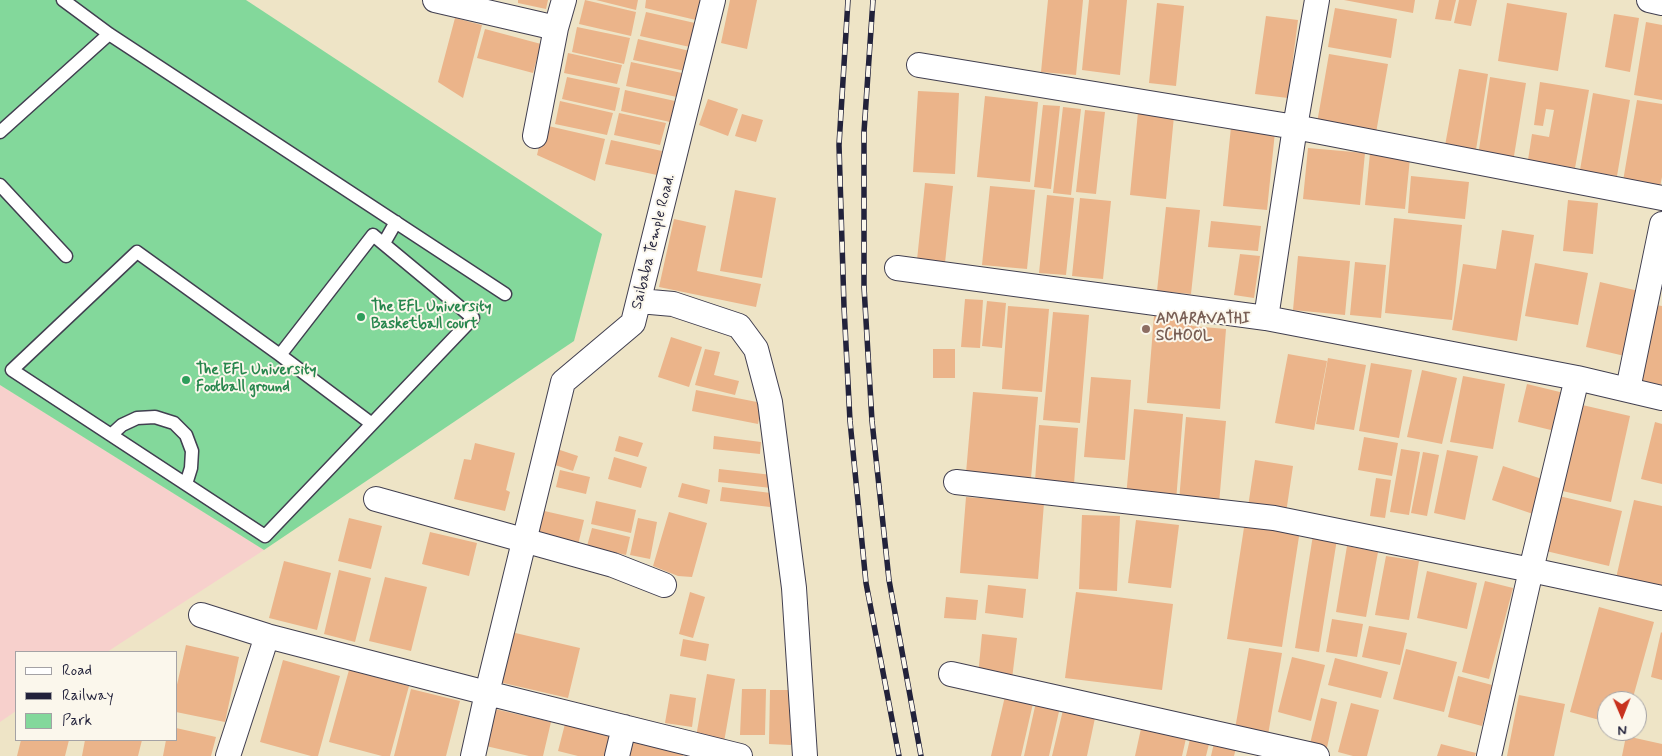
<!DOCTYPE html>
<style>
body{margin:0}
#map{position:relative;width:1662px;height:756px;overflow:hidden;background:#eee4c6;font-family:Mynerve,sans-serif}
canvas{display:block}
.legend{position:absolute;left:15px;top:651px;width:162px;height:90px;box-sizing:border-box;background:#fbf7ec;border:1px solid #a4a2a5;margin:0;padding:6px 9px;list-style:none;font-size:15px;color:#22223b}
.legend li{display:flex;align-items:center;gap:10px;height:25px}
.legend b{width:25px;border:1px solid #a4a2a5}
.north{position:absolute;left:1597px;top:691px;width:50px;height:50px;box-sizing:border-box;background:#fbf7ec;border:1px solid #a4a2a5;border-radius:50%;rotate:179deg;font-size:14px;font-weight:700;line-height:20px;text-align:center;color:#22223b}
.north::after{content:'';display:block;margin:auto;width:18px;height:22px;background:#c8321e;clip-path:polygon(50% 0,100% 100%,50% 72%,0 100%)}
</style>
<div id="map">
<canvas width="1662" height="756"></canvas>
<ul class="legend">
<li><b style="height:6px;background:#fff"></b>Road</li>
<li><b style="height:6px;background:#22223b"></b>Railway</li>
<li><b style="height:14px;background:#83d89b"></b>Park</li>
</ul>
<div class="north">N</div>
</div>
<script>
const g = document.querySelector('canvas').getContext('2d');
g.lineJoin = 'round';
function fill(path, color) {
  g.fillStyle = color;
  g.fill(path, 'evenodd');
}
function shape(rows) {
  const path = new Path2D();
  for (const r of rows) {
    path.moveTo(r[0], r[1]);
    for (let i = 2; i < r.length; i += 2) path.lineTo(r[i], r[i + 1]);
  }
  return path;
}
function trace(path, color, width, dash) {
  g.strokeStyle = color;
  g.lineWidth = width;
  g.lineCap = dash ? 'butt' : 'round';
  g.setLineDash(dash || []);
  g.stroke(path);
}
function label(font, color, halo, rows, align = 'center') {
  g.font = font + ' Mynerve,sans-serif';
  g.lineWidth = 4;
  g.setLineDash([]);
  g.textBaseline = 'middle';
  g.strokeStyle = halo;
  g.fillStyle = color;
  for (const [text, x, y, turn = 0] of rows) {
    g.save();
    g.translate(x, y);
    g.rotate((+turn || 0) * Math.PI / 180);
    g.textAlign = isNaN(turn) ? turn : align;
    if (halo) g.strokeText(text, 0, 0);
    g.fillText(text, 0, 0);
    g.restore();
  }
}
fill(shape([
 [0,385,264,550,107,652,16,652,16,711,0,722]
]), '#f7d0cc');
fill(shape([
 [0,0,246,0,602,234,574,341,264,550,0,385]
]), '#83d89b');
fill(shape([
 [518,0,548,0,546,9,518,3],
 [585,0,636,12,631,36,579,24],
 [596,0,638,0,636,10],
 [646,0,701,0,696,20,645,8],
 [730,0,757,0,747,49,721,43],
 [1048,0,1083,0,1076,75,1041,72],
 [1089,0,1127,0,1120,75,1082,70],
 [1344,0,1415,0,1413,13],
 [1439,0,1456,0,1451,21,1435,19],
 [1459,0,1477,0,1471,26,1454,23],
 [1157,3,1184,6,1176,86,1149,83],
 [1507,3,1567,13,1558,71,1498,61],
 [1335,8,1397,19,1391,58,1328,47],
 [646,12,695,23,690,47,640,36],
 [1614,14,1639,18,1630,72,1605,67],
 [1266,16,1298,20,1288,98,1255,94],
 [455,18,482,25,463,98,438,82],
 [1646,22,1662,25,1662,100,1634,95],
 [577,27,630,38,624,64,572,52],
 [485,29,541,44,533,73,477,58],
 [638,39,690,51,685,71,633,60],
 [568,53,622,65,617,84,564,73],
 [1329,54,1388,64,1376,133,1317,123],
 [631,62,682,73,677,97,626,86],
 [1459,69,1488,74,1475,156,1444,151],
 [567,77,620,88,615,111,562,99],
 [1490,77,1526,83,1513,162,1478,156],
 [1540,82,1589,90,1575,168,1528,160,1532,134,1549,137,1554,110,1546,109,1543,126,1534,125],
 [625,90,675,101,670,122,621,111],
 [918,91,959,93,955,174,913,172],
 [1593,93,1630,100,1617,176,1580,170],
 [985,96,1038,102,1030,182,977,177],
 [708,99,738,109,728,136,699,125],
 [1637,100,1662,104,1662,177,1660,187,1623,181],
 [560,101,613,113,607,135,555,124],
 [1043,105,1060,106,1051,189,1034,187],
 [1063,107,1081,109,1071,195,1053,193],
 [1085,110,1105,112,1096,194,1076,192],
 [1138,112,1174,116,1166,199,1130,195],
 [619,113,666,123,660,145,614,135],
 [742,114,763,120,756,142,735,136],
 [544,125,605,139,595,181,537,155],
 [1231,127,1275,132,1267,210,1223,206],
 [611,140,662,151,657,175,605,164],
 [1308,148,1365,153,1360,205,1303,199],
 [1370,153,1410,158,1405,209,1365,205],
 [1411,176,1469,182,1465,219,1408,213],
 [925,183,953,186,945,263,917,260],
 [990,186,1035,190,1027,269,982,265],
 [735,190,776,198,762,278,720,271],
 [1047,195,1074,198,1066,275,1039,273],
 [1080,198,1111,201,1103,279,1072,276],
 [1568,200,1598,203,1593,254,1563,251],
 [1166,207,1200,210,1191,294,1157,291],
 [1394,218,1462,225,1452,320,1385,313],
 [674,219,706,226,697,271,761,284,756,307,659,287],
 [1211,221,1261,226,1258,251,1208,247],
 [1502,230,1534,235,1517,341,1452,330,1463,264,1496,269],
 [1240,254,1260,256,1254,298,1234,295],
 [1298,256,1350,261,1345,315,1293,310],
 [1355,262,1386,265,1381,318,1350,315],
 [1535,263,1588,273,1578,325,1525,316],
 [1600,282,1643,292,1629,357,1586,347],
 [965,299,983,300,980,348,961,347],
 [987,301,1006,303,1002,348,982,346],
 [1650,304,1662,306,1662,385,1636,380],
 [1008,306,1049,309,1042,392,1002,389],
 [1053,312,1089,315,1080,423,1043,420],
 [1154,316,1192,319,1192,326,1226,329,1220,409,1147,403],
 [671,337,702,347,689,387,658,377],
 [705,349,720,352,714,375,739,381,735,395,695,385],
 [933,349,955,349,955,378,933,378],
 [1288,354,1327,361,1314,430,1275,423],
 [1328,358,1366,365,1354,430,1316,424],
 [1371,363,1412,370,1399,438,1359,431],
 [1422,370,1457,378,1442,444,1407,437],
 [1463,376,1505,384,1493,449,1450,442],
 [1091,377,1131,380,1125,460,1084,457],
 [1527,384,1564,393,1555,431,1518,422],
 [696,390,762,403,758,424,692,411],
 [973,392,1038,397,1031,478,966,473],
 [1578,404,1630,416,1611,502,1558,490],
 [1134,409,1183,414,1176,501,1126,497],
 [1186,417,1226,421,1219,504,1179,501],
 [1655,422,1662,424,1662,484,1641,479],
 [1039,425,1078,428,1074,484,1035,481],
 [619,436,643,443,638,457,615,451],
 [714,436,761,442,760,454,713,449],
 [1364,437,1398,443,1392,476,1358,470],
 [475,443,515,453,506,490,510,492,505,511,454,499,464,459,471,460],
 [551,447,578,456,573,471,546,462],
 [1401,449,1420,452,1409,515,1390,512],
 [1447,450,1478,456,1465,520,1434,513],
 [1423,452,1439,455,1427,516,1411,513],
 [614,457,647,467,641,488,608,479],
 [1255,460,1293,466,1286,513,1248,507],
 [1503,466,1545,480,1533,514,1492,500],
 [719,469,772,475,771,488,718,482],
 [560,470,590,477,586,494,556,487],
 [1376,478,1391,480,1385,518,1370,516],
 [682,483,710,490,707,504,678,497],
 [722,487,771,493,770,507,720,501],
 [1559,496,1622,511,1609,566,1546,551],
 [966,497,1044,503,1038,579,960,573],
 [1634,500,1662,506,1662,589,1616,578],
 [596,501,636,510,631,533,591,524],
 [540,510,584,520,578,545,534,535],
 [669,512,707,523,692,577,678,576,653,566],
 [1082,515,1120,516,1117,591,1079,589],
 [349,518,382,526,371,569,338,561],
 [638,518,657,522,650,559,630,555],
 [1136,520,1179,525,1171,588,1128,583],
 [1245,521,1300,530,1282,647,1227,639],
 [592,528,630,537,626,555,587,546],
 [430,532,477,543,469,576,422,564],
 [1313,535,1337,539,1319,652,1295,648],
 [1347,546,1378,552,1366,617,1336,612],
 [1386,556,1419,561,1409,620,1375,615],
 [284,561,331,573,317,630,269,618],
 [339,570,371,578,355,642,324,634],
 [1427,571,1477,583,1467,629,1417,618],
 [385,577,427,587,411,651,369,641],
 [1485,581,1513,588,1489,679,1462,672],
 [988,585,1026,589,1023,618,985,613],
 [690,592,705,597,693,638,679,634],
 [1076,592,1173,604,1162,690,1065,678],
 [946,597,978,600,976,620,944,618],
 [1599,607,1654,622,1632,701,1607,701,1607,722,1570,712],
 [1332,619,1363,624,1357,657,1326,652],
 [1369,626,1407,633,1400,665,1362,657],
 [511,632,580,648,568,698,499,682],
 [1661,632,1662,633,1662,680,1651,677],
 [982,634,1017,638,1012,679,978,676],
 [683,639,709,644,706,661,680,656],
 [186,645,239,657,225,722,176,712,176,689],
 [1249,648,1282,653,1268,735,1235,729],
 [1406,649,1457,662,1444,712,1393,699],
 [1292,657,1325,665,1311,721,1278,712],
 [1335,658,1388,672,1381,698,1328,685],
 [283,660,340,676,318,756,311,756,260,742],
 [349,670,409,686,390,756,382,756,329,742],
 [707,674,735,679,724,742,696,737],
 [1458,676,1492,685,1482,726,1448,717],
 [411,689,460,701,446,756,394,756],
 [742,689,766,689,765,735,740,735],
 [770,690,792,690,791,745,769,744],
 [1006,692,1034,699,1021,756,991,756],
 [670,694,696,698,692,727,665,723],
 [1519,695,1565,704,1554,756,1507,756],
 [1321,698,1337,702,1326,752,1309,748],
 [1036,702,1060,707,1049,756,1024,756],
 [1351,703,1379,710,1367,756,1353,756,1338,752],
 [495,709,551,722,543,756,529,756,486,746],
 [1063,710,1095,718,1087,756,1052,756],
 [566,720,615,732,609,756,578,756,558,751],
 [1142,724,1187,734,1182,756,1135,756],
 [176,728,216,737,211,756,163,756,166,740,176,740],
 [1626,736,1662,744,1662,756,1622,756],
 [626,738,684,752,683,756,621,756],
 [1190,739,1209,744,1206,756,1186,756],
 [21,740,69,740,65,756,17,756],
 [85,740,142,740,138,756,82,756],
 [1214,743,1236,748,1234,756,1211,756],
 [1441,744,1476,753,1475,756,1437,756]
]), '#ebb48a');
const service = shape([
 [63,0,109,34,505,294],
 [0,132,109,34],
 [0,185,66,256],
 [373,235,473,318,265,536,12,370,137,252,280,355,373,235],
 [384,243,396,222],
 [280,355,372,424],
 [111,435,122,425,137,418,155,417,174,423,186,435,192,451,191,468,186,484]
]);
const minor = shape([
 [435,0,556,28],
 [1649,0,1662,3],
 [919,65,1295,127,1662,198],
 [535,136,556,28,564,0],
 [897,268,1266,318,1577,378,1662,398],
 [639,301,673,304,739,326,756,349,770,402,794,588,805,756],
 [1266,318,1295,127,1317,0],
 [1628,389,1662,224],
 [956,482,1274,518,1531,570,1662,598],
 [376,499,613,565,664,585],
 [201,615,267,636,487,693,740,756],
 [951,674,1317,756],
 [228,756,267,636],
 [473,756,487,693,563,382,633,323,713,0],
 [617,756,624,727],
 [1489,756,1531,570,1577,378]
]);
trace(service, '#413f50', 15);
trace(minor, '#413f50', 26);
trace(service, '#fff', 12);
trace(minor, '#fff', 24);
const rail = shape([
 [848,0,839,145,844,307,850,421,866,583,899,756],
 [873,0,864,132,864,287,872,421,889,580,921,756]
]);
trace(rail, '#22223b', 5.5);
trace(rail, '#fbf7ec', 4, [11]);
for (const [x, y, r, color] of [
 [361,317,5,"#2e9e5b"],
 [1146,329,5,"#8d6e63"],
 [186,380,5,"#2e9e5b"]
]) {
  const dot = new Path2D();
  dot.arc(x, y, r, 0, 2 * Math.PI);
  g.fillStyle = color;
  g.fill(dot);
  trace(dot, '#fbf7ec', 2);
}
label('15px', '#22223b', '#fbf7ec', [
 ["Saibaba Temple Road.",654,242,-76]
]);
label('bold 15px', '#27864d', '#fbf7ec', [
 ["The EFL University",371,308],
 ["Basketball court",371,325],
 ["The EFL University",196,371],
 ["Football ground",196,388]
], 'left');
label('bold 15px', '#785e54', '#fbf7ec', [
 ["AMARAVATHI",1156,320],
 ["SCHOOL",1156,337]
], 'left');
</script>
